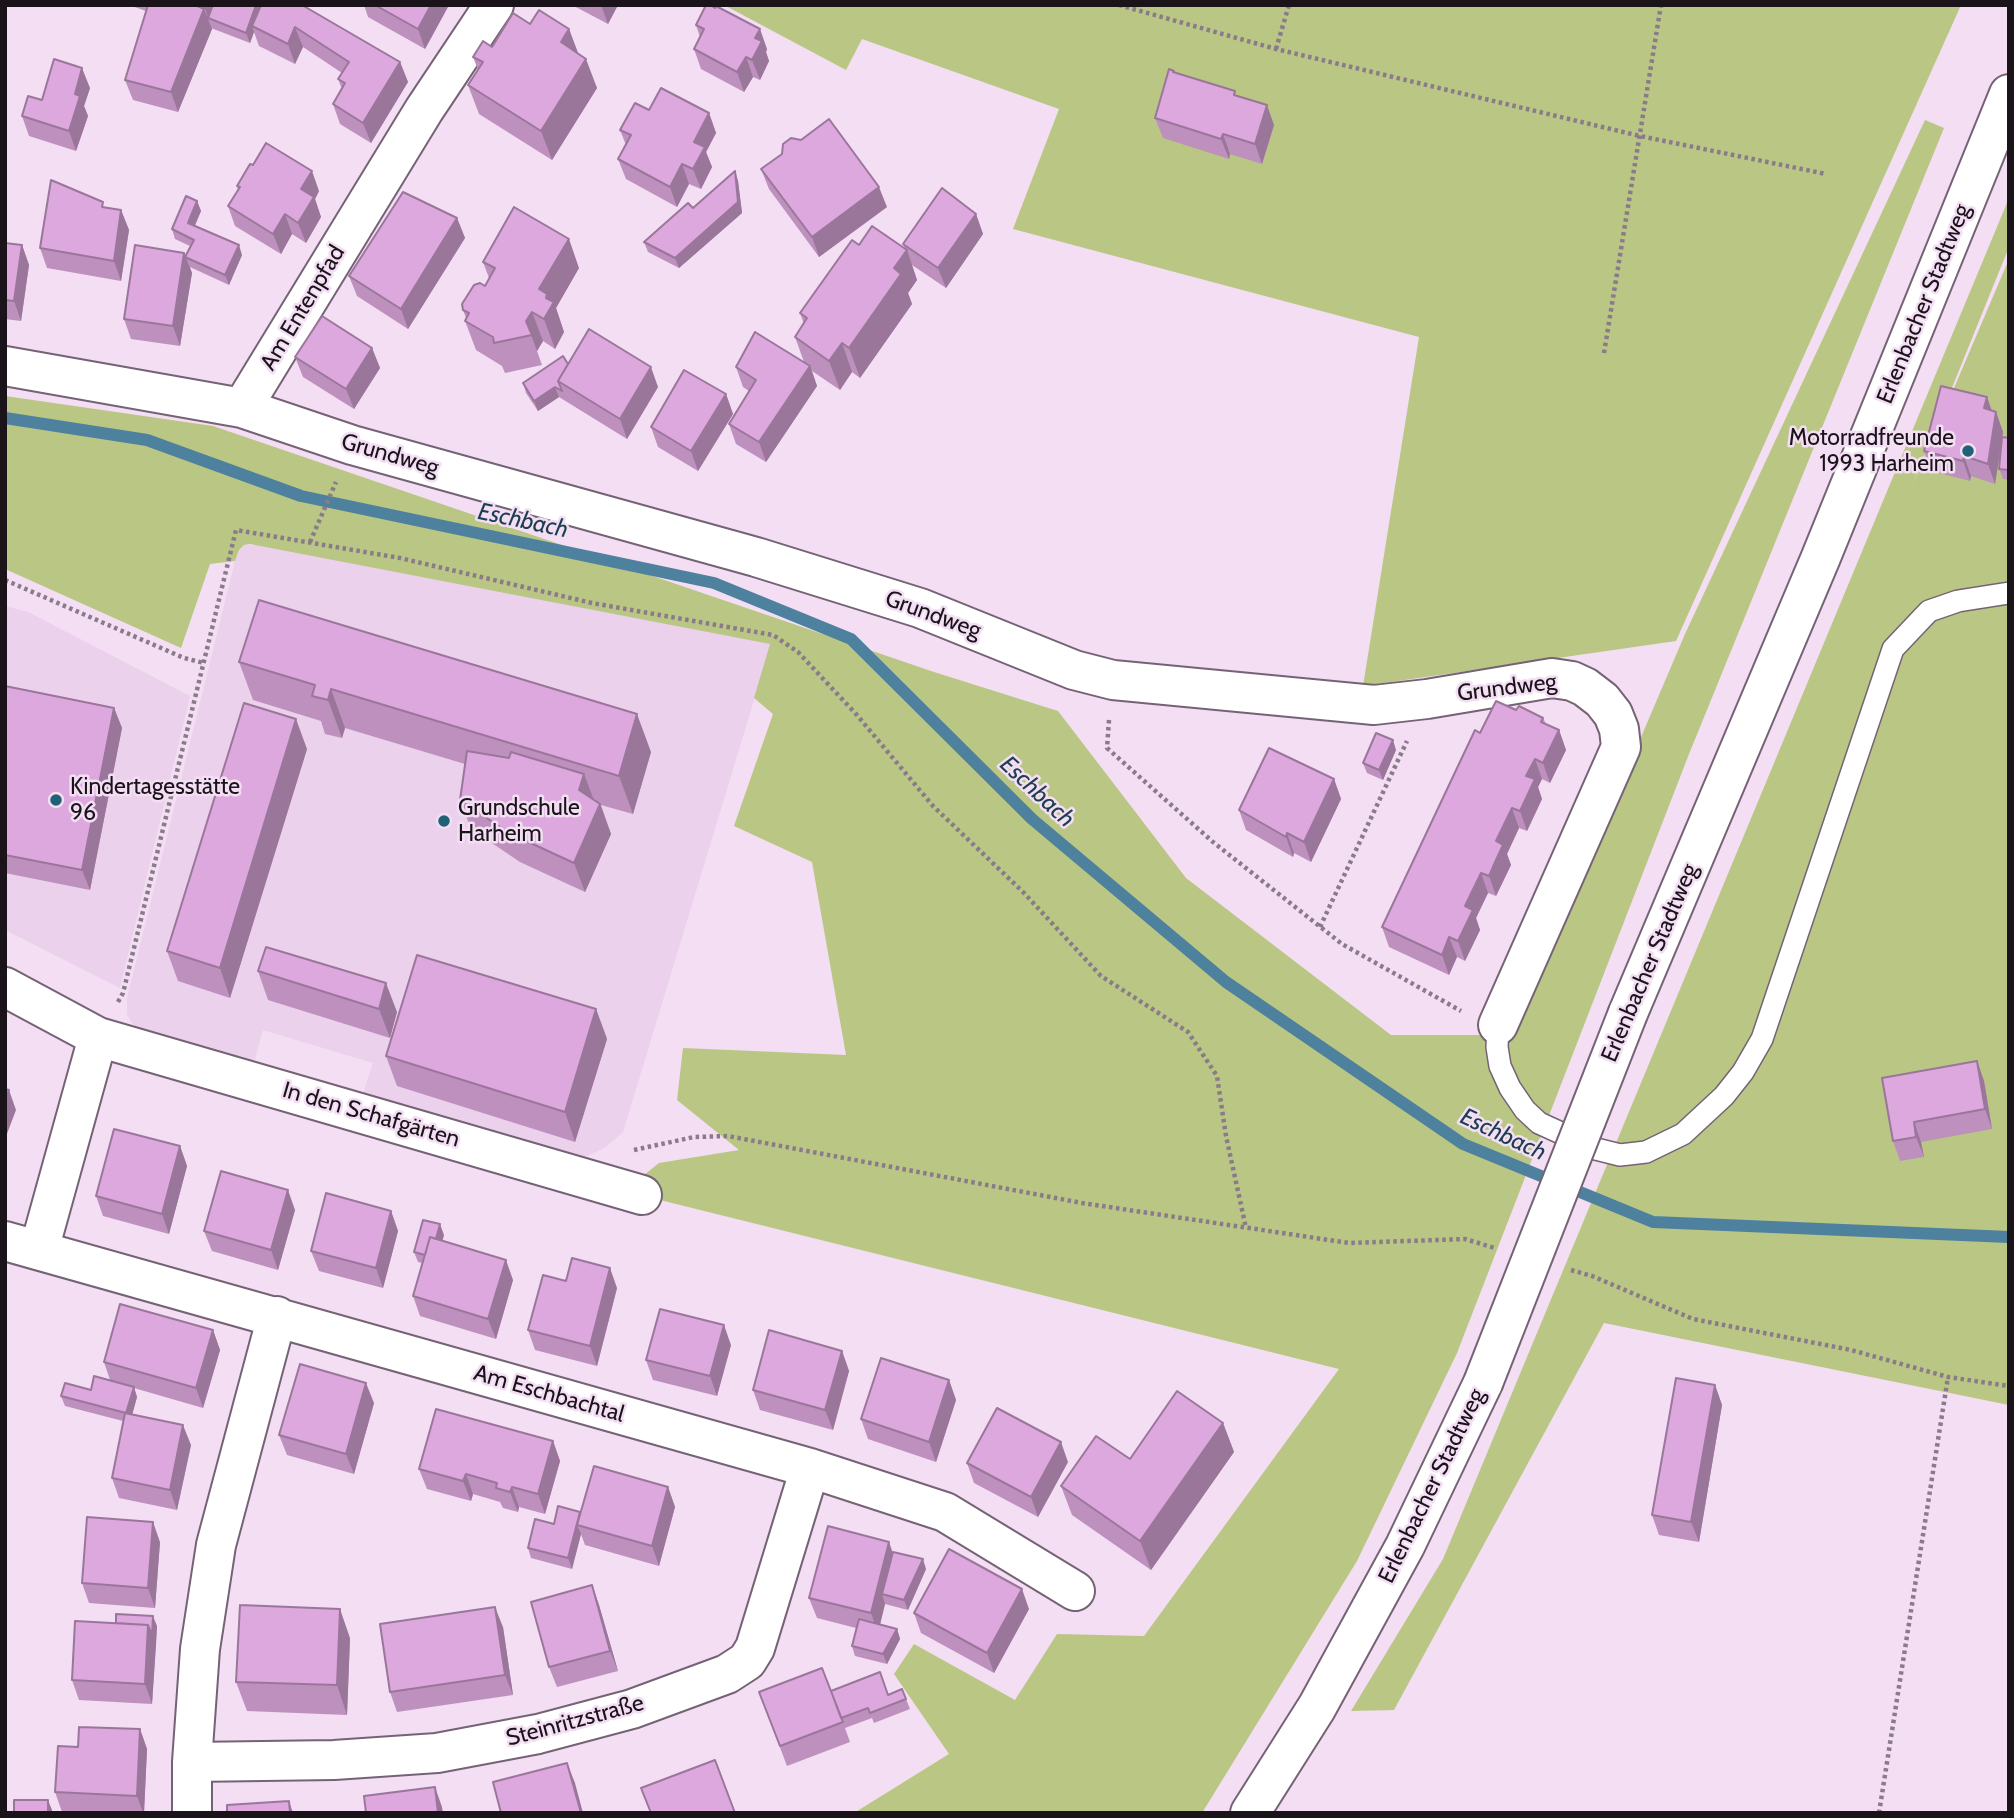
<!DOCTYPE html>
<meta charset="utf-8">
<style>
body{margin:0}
#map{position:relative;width:2014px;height:1818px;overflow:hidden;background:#f3def3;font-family:Cabin,sans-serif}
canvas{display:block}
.frame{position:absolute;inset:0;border:7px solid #1a131a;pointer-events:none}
</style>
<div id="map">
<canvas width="2014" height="1818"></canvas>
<div class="frame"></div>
</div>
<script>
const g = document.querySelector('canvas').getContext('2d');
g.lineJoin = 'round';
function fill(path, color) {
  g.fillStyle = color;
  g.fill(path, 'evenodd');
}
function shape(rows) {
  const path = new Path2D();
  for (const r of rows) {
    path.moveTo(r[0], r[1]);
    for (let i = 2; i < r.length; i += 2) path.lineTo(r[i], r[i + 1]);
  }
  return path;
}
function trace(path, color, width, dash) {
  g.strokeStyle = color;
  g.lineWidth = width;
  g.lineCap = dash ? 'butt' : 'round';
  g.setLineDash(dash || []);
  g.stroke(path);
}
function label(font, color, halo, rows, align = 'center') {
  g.font = font + ' Cabin,sans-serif';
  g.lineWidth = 5;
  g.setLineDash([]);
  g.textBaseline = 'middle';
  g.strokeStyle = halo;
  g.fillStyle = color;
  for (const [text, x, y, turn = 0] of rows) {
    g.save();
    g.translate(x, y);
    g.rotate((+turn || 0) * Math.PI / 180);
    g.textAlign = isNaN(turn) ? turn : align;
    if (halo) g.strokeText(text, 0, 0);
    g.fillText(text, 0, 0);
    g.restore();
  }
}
fill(shape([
 [244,545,259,545,771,644,623,1132,606,1147,583,1158,570,1160,361,1100,373,1063,263,1030,253,1066,141,1032,131,1022,127,1014,127,998,235,561,239,550],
 [5,606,28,612,190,696,120,988,5,930]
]), '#ebd1eb');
fill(shape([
 [724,5,1961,5,1676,641,1363,686,1419,337,1013,229,1059,109,862,39,846,70],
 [1925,120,1944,128,1689,754,1457,1353,1357,1561,1202,1813,854,1813,949,1754,894,1674,914,1644,1015,1700,1057,1634,1144,1636,1339,1369,624,1191,659,1163,739,1150,677,1100,683,1048,846,1055,812,862,734,826,773,714,754,698,770,644,250,544,244,545,239,550,235,561,210,564,181,648,5,569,5,396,213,426,934,672,1058,711,1186,878,1391,1035,1514,1035,1685,634],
 [2009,198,2009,247,1911,489,2009,259,2009,1405,1604,1323,1394,1710,1351,1711,1443,1559]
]), '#bac683');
trace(shape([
 [5,418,147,440,301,496,714,583,851,639,1032,819,1226,982,1463,1144,1653,1222,2009,1237]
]), '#4e819e', 12);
const service = shape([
 [1498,1025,1497,1047,1500,1066,1510,1088,1525,1110,1539,1123,1596,1149,1620,1155,1646,1152,1683,1134,1724,1096,1743,1072,1762,1039,1893,649,1929,611,1958,601,2009,593]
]);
const minor = shape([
 [5,366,242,408,352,445,756,557,920,608,1074,670,1113,680,1374,705,1427,699,1552,678,1572,681,1585,687,1602,700,1613,714,1619,729,1621,747,1498,1025],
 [242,408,424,110,494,5],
 [5,987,98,1037,642,1195],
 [5,1241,810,1468,945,1512,1075,1591],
 [39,1250,98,1037],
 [192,1762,334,1760,437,1753,538,1734,632,1709,727,1674,747,1661,755,1648,810,1468],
 [192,1813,192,1762,200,1649,216,1545,277,1316]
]);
const tertiary = shape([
 [1628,1013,1821,557,2009,94],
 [1250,1813,1317,1707,1405,1546,1483,1383]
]);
trace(service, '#756375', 24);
trace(minor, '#756375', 42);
trace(tertiary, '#756375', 42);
trace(shape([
 [1119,5,1276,49,1640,136,1826,174],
 [1276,49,1289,5],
 [1604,353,1661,5],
 [310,542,336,482],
 [5,580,184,658,204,663],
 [1109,720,1107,748,1213,842,1342,944,1461,1011],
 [1320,927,1407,741],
 [118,1002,123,993,236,530,400,558,592,603,773,635,798,652,856,714,933,806,1023,892,1101,976,1188,1032,1217,1076,1226,1136,1246,1228],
 [634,1150,694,1137,728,1136,1082,1203,1349,1243,1465,1239,1495,1248],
 [1571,1270,1592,1276,1693,1319,1851,1350,1948,1377,2009,1386],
 [1879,1813,1948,1377]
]), '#8a7b8a', 4.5, [3.5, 3.5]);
trace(service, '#fff', 21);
trace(minor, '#fff', 38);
trace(tertiary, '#fff', 38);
const tertiaryBridge = shape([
 [1483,1383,1628,1013]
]);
trace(tertiaryBridge, '#756375', 42, []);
trace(tertiaryBridge, '#fff', 38);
fill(shape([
 [129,5,260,5,400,62,408,82,371,143,340,124,333,104,342,89,338,79,342,73,303,47,295,64,259,46,254,32,250,43,211,28,212,29,178,112,133,100,125,80,146,11],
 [364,5,449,5,425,49,368,17],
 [572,5,618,5,608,24],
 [530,24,569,29,578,54,597,88,552,160,479,114,468,85,478,70,473,57,492,47],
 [696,25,767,49,766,52,769,61,760,80,753,77,744,92,701,69,694,49,700,37],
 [1174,71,1175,73,1237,96,1274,125,1262,164,1230,154,1229,159,1163,138,1155,118],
 [90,88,84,106,88,116,76,151,29,136,22,116,42,100],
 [649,110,709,113,716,133,706,152,712,167,701,189,689,184,677,207,626,179,618,159,626,145,620,130],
 [761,169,887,207,819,257,769,189],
 [735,171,738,181,742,213,679,268,648,252,644,242,693,208],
 [237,186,319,191,315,199,321,217,306,243,292,234,281,254,235,226,228,206,238,190],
 [197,201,201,211,195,226,242,255,229,285,190,267,192,273,180,346,131,339,124,319,185,256,190,246,175,239,172,229],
 [104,207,121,210,129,230,121,281,47,268,40,248],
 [976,214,983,234,946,288,912,265,917,280,908,293,912,304,860,378,852,372,840,390,812,371,817,386,766,462,736,444,729,424,749,391,743,387,736,367,804,362,795,337,804,324,800,313,859,245,905,249,903,244],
 [457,218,465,238,408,329,357,296,349,276],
 [5,243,22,245,29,265,21,321,5,319],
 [483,262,579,268,556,308,564,332,555,349,543,341,537,351,542,365,505,373,502,366,476,350,465,321,466,318,463,310,485,286,489,278],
 [372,348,380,368,354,409,303,377,295,357],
 [568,364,658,387,627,439,559,397,538,411,526,393,523,383],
 [726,394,733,414,698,471,658,447,651,427],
 [1987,397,1991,410,1996,412,2003,432,2002,437,2009,438,2009,480,2003,479,1999,469,2002,442,1995,484,1971,476,1970,481,1931,471,1924,451],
 [239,662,651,752,633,814,601,805,611,834,585,892,520,862,471,829,460,800,465,764,345,728,342,738,325,734,321,721,253,700],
 [5,686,114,708,122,728,90,890,5,873],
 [1516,710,1543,718,1546,724,1559,730,1566,750,1550,783,1542,779,1538,787,1542,799,1527,831,1519,828,1507,854,1511,865,1496,896,1488,893,1476,918,1480,930,1465,961,1457,957,1449,975,1389,947,1382,927,1480,733],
 [307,749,230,998,178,981,167,951],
 [1396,750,1383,780,1367,773,1363,763],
 [1334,779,1341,799,1311,862,1294,853,1293,857,1246,830,1239,810],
 [258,971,397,1012,390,1038,268,1000],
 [596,1009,607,1039,575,1142,397,1086,386,1056],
 [1977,1061,1984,1081,1992,1129,1921,1142,1924,1157,1900,1161,1893,1141],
 [180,1146,187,1166,169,1234,103,1216,96,1196],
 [295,1210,278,1270,212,1251,204,1231],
 [391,1211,398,1231,383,1288,319,1271,311,1251],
 [444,1235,442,1241,513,1280,496,1339,420,1316,413,1296,422,1263,418,1262,414,1252],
 [566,1281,617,1288,597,1366,535,1350,528,1330],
 [213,1330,220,1350,203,1408,134,1388,137,1397,132,1414,191,1445,177,1510,119,1498,112,1478,123,1421,65,1406,61,1396,91,1390,110,1380,104,1362],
 [731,1345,717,1396,653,1380,646,1360],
 [842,1351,849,1371,833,1430,760,1410,753,1390],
 [949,1380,956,1400,936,1462,868,1439,861,1419],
 [1715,1385,1722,1405,1699,1542,1659,1535,1652,1515],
 [374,1403,354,1474,287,1455,279,1435],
 [1223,1423,1234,1452,1151,1570,1072,1515,1061,1486],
 [553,1441,560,1461,545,1514,519,1507,518,1512,503,1508,500,1502,473,1494,471,1501,427,1489,419,1469],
 [1068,1462,1038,1517,974,1483,967,1463],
 [668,1487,675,1507,659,1566,585,1545,581,1534,572,1569,531,1558,528,1548,554,1524,581,1513],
 [160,1542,155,1608,89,1603,82,1583],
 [893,1552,926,1569,908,1610,885,1604,880,1624,897,1629,900,1639,887,1664,855,1656,852,1646,856,1628,817,1618,809,1598],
 [592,1585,599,1605,618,1671,557,1687,549,1667],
 [1029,1609,994,1673,921,1633,914,1613],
 [157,1626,152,1704,79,1700,72,1680],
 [503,1627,513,1695,397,1712,390,1692],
 [350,1638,347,1715,247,1711,236,1682],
 [902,1689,910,1709,874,1723,872,1718,845,1728,850,1742,787,1766,759,1692,831,1691,888,1695],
 [140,1729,147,1749,144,1813,62,1812,55,1792]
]), '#be90be');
fill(shape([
 [206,5,221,5,208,18,205,8],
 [256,5,260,5,262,10,252,26,254,32,250,43,246,33],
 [431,5,449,5,425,49,418,29],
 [601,5,618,5,608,24],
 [204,9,212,29,178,112,171,92],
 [295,27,303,47,295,64,288,44],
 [569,29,580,58,561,42],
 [760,29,767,49,766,52,769,61,760,80,752,60,755,38],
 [746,57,753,77,744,92,737,72],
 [586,59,597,88,552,160,541,131],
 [400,62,408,82,371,143,363,123],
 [82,68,90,88,84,106,88,116,76,151,69,131,75,94],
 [1267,105,1274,125,1262,164,1255,144],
 [709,113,716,133,706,152,712,167,701,189,693,169,694,142],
 [1223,134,1230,154,1229,159,1221,139],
 [682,164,689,184,677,207,670,187],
 [312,171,319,191,315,199,321,217,306,243,298,223,301,189],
 [735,171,738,181,742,213,679,268,675,258],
 [879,187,887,207,819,257,812,237],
 [197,201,201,211,191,233,188,223],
 [121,210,129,230,121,281,114,261],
 [285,214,292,234,281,254,273,234],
 [976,214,983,234,946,288,938,268],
 [457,218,465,238,408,329,401,309],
 [569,239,579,268,556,308,564,332,555,349,544,319,539,289],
 [22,245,29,265,21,321,14,301],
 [239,245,242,255,229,285,225,275],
 [907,250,917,280,908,293,912,304,860,378,849,348,894,268],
 [184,253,192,273,180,346,173,326],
 [532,312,543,341,537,351,526,321],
 [842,343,852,372,840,390,829,361],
 [372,348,380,368,354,409,346,389],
 [810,366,817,386,766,462,759,442],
 [651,367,658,387,627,439,620,419],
 [555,387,559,397,538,411,534,401],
 [726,394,733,414,698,471,691,451],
 [1987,397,1994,417,1984,408],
 [1996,412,2003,432,1995,484,1988,464],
 [1964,456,1971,476,1970,481,1963,461],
 [331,689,345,728,342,738,328,700],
 [114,708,122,728,90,890,82,870],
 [637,714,651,752,633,814,619,776],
 [296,719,307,749,230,998,220,968],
 [1559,730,1566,750,1550,783,1543,763],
 [1393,740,1396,750,1383,780,1379,770],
 [1535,759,1542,779,1538,787,1542,799,1527,831,1520,811,1526,776],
 [584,774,595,803,579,790],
 [1334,779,1341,799,1311,862,1304,842],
 [600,804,611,834,585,892,574,863],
 [1512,808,1519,828,1507,854,1511,865,1496,896,1489,876,1496,841],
 [1287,833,1294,853,1293,857,1286,837],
 [1481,873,1488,893,1476,918,1480,930,1465,961,1458,941,1465,906],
 [1449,937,1457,957,1449,975,1442,955],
 [386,983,397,1012,390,1038,379,1009],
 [596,1009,607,1039,575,1142,565,1112],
 [1977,1061,1984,1081,1992,1129,1985,1109],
 [9,1090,16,1110,5,1139,5,1100],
 [1914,1122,1921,1142,1924,1157,1916,1137],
 [180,1146,187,1166,169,1234,162,1214],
 [288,1190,295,1210,278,1270,271,1250],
 [391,1211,398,1231,383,1288,376,1268],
 [440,1224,444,1235,435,1267,431,1257],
 [506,1260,513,1280,496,1339,488,1319],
 [610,1268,617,1288,597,1366,590,1346],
 [724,1325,731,1345,717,1396,710,1376],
 [213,1330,220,1350,203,1408,196,1388],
 [842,1351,849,1371,833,1430,825,1410],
 [949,1380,956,1400,936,1462,929,1442],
 [366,1383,374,1403,354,1474,346,1454],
 [1715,1385,1722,1405,1699,1542,1691,1522],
 [134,1387,137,1397,130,1423,126,1413],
 [1223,1423,1234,1452,1151,1570,1140,1541],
 [183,1425,191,1445,177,1510,170,1490],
 [553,1441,560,1461,545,1514,538,1494],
 [1061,1442,1068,1462,1038,1517,1031,1497],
 [466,1474,473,1494,471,1501,463,1481],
 [512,1487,519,1507,518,1512,510,1492],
 [668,1487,675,1507,659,1566,652,1546],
 [580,1512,577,1525,581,1534,572,1569,568,1558],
 [153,1522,160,1542,155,1608,148,1588],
 [889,1542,896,1562,882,1594,885,1604,878,1633,871,1613],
 [923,1559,926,1569,908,1610,904,1600],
 [592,1585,599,1605,618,1671,610,1651],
 [1022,1589,1029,1609,994,1673,987,1653],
 [495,1607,503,1627,513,1695,505,1675],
 [340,1609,350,1638,347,1715,337,1685],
 [153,1616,157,1626,156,1645,152,1635],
 [148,1625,156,1645,152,1704,145,1684],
 [897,1629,900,1639,887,1664,883,1654],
 [140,1729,147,1749,144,1813,143,1813,137,1796],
 [567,1763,575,1783,583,1813,581,1813],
 [435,1787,442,1807,443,1813,438,1813],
 [48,1800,52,1810,52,1813,48,1813],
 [289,1801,293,1813,290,1813]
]), '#9b769b');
const building = shape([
 [148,5,206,5,205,8,195,5,204,9,171,92,125,80,148,5],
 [213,5,256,5,246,33,208,18,213,5],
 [261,5,302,5,400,62,363,123,333,104,345,83,338,79,349,62,295,27,288,44,252,26,261,5],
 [375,5,431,5,418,29,375,5],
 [706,5,710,5,715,8,716,6,760,29,755,38,762,41,752,60,746,57,737,72,694,49,704,29,696,25,706,5],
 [539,10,569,29,561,42,586,59,541,131,468,85,483,62,473,57,483,41,492,47,513,13,530,24,539,10],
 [54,59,82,68,75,94,80,96,69,131,22,116,28,96,42,100,54,59],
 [1169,69,1174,71,1173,72,1235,91,1234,95,1267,105,1255,144,1223,134,1221,139,1155,118,1169,69],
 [661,88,709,113,694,142,705,147,693,169,682,164,670,187,618,159,631,135,620,130,635,103,649,110,661,88],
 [829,119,879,187,812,237,761,169,782,154,783,144,791,138,801,140,829,119],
 [266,143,312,171,301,189,314,197,298,223,285,214,273,234,228,206,240,187,237,186,250,164,253,165,266,143],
 [735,171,738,202,675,258,644,242,688,203,693,208,735,171],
 [51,180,103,202,102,207,121,210,114,261,40,248,51,180],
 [942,188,976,214,938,268,903,244,942,188],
 [403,192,457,218,401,309,349,276,403,192],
 [186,196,197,201,188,223,239,245,225,275,185,257,194,240,172,229,186,196],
 [514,207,569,239,539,289,547,294,546,298,554,302,544,319,532,312,526,321,532,335,494,343,493,337,465,321,469,313,463,310,462,304,474,285,480,283,485,286,495,268,483,262,514,207],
 [872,226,907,250,894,268,901,274,849,348,842,343,829,361,795,337,807,318,800,313,852,240,859,245,872,226],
 [5,243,22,245,14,301,5,300,5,243],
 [135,245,184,253,173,326,124,319,135,245],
 [322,316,372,348,346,389,295,357,322,316],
 [589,329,651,367,620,419,558,381,589,329],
 [755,332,810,366,759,442,729,424,756,380,736,367,755,332],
 [563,356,568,364,558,381,562,391,555,387,534,401,523,383,563,356],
 [684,370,726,394,691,451,651,427,684,370],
 [1941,386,1987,397,1984,408,1996,412,1988,464,1964,456,1963,461,1924,451,1941,386],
 [2002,437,2009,438,2009,470,1999,469,2002,437],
 [259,600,637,714,619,776,331,689,328,700,312,696,315,685,239,662,259,600],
 [5,686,114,708,82,870,5,855,5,686],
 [1496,701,1516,710,1519,706,1543,718,1541,722,1559,730,1543,763,1535,759,1526,776,1535,779,1520,811,1512,808,1496,841,1503,845,1496,860,1489,876,1481,873,1465,906,1473,910,1458,941,1449,937,1442,955,1382,927,1475,730,1480,733,1496,701],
 [244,703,296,719,220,968,167,951,244,703],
 [1376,733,1393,740,1379,770,1363,763,1376,733],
 [1269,748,1334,779,1304,842,1287,833,1286,837,1239,810,1269,748],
 [467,751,509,758,511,752,584,774,579,790,600,804,574,863,509,833,460,800,467,751],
 [266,947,386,983,379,1009,258,971,266,947],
 [417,955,596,1009,565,1112,386,1056,417,955],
 [1977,1061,1985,1109,1914,1122,1916,1137,1893,1141,1882,1078,1977,1061],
 [5,1089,9,1090,5,1100,5,1089],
 [114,1129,180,1146,162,1214,96,1196,114,1129],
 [221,1171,288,1190,271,1250,204,1231,221,1171],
 [326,1193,391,1211,376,1268,311,1251,326,1193],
 [423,1220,440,1224,436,1239,430,1237,425,1255,414,1252,423,1220],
 [430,1237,506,1260,488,1319,413,1296,430,1237],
 [572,1258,610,1268,590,1346,528,1330,543,1275,566,1281,572,1258],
 [120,1304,213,1330,196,1388,104,1362,120,1304],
 [660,1309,724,1325,710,1376,646,1360,660,1309],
 [769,1330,842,1351,825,1410,753,1390,769,1330],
 [881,1358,949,1380,929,1442,861,1419,881,1358],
 [300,1364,366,1383,346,1454,279,1435,300,1364],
 [94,1376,134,1387,126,1413,61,1396,65,1383,91,1390,94,1376],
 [1676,1378,1715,1385,1691,1522,1652,1515,1676,1378],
 [1177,1391,1223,1423,1140,1541,1061,1486,1096,1436,1130,1459,1177,1391],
 [997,1408,1061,1442,1031,1497,967,1463,997,1408],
 [436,1409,553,1441,538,1494,512,1487,510,1492,496,1488,497,1483,466,1474,463,1481,419,1469,436,1409],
 [125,1413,183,1425,170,1490,112,1478,125,1413],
 [594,1466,668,1487,652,1546,577,1525,594,1466],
 [558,1506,580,1512,568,1558,528,1548,535,1519,554,1524,558,1506],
 [87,1517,153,1522,148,1588,82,1583,87,1517],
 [828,1526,889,1542,871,1613,809,1598,828,1526],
 [949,1549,1022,1589,987,1653,914,1613,949,1549],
 [893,1552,923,1559,904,1600,882,1594,893,1552],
 [592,1585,610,1651,549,1667,531,1602,592,1585],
 [240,1605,340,1609,337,1685,236,1682,240,1605],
 [495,1607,505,1675,390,1692,380,1624,495,1607],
 [116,1614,153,1616,152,1635,148,1625,116,1623,116,1614],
 [859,1619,897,1629,883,1654,852,1646,859,1619],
 [75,1621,148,1625,145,1684,72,1680,75,1621],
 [822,1668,843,1722,780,1746,759,1692,822,1668],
 [880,1672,888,1695,902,1689,906,1699,870,1713,868,1708,841,1718,831,1691,880,1672],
 [79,1727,140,1729,137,1796,55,1792,58,1746,78,1747,79,1727],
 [715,1760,735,1813,651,1813,641,1788,715,1760],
 [567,1763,581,1813,501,1813,493,1782,567,1763],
 [435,1787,438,1813,366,1813,364,1796,435,1787],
 [14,1800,48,1800,48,1813,14,1813,14,1800],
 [289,1801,290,1813,227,1813,227,1805,289,1801]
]);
fill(building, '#dda8dd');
trace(building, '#9b769b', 2);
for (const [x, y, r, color] of [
 [1968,451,7,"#216176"],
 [56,800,7,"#216176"],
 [444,821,7,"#216176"]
]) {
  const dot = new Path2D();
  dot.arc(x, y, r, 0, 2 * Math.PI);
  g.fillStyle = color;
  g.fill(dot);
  trace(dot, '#f3def3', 2.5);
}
label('23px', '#1a131a', '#f3def3', [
 ["Erlenbacher Stadtweg",1924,304,-68],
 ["Am Entenpfad",303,308,-59],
 ["Grundweg",390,455,16],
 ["Grundweg",933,615,20],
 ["Grundweg",1507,688,-7],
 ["Erlenbacher Stadtweg",1650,963,-67],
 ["In den Schafgärten",371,1115,16],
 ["Am Eschbachtal",549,1394,16],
 ["Erlenbacher Stadtweg",1432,1486,-64],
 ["Steinritzstraße",575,1721,-15]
]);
label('23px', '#1a131a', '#f3def3', [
 ["Motorradfreunde",1954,438,"right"],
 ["1993 Harheim",1954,464,"right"],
 ["Kindertagesstätte",70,787],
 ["96",70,813],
 ["Grundschule",458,808],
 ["Harheim",458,834]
], 'left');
label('italic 24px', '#1c3e50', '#f3def3', [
 ["Eschbach",523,521,12],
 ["Eschbach",1037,792,43],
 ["Eschbach",1503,1135,25]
]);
</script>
